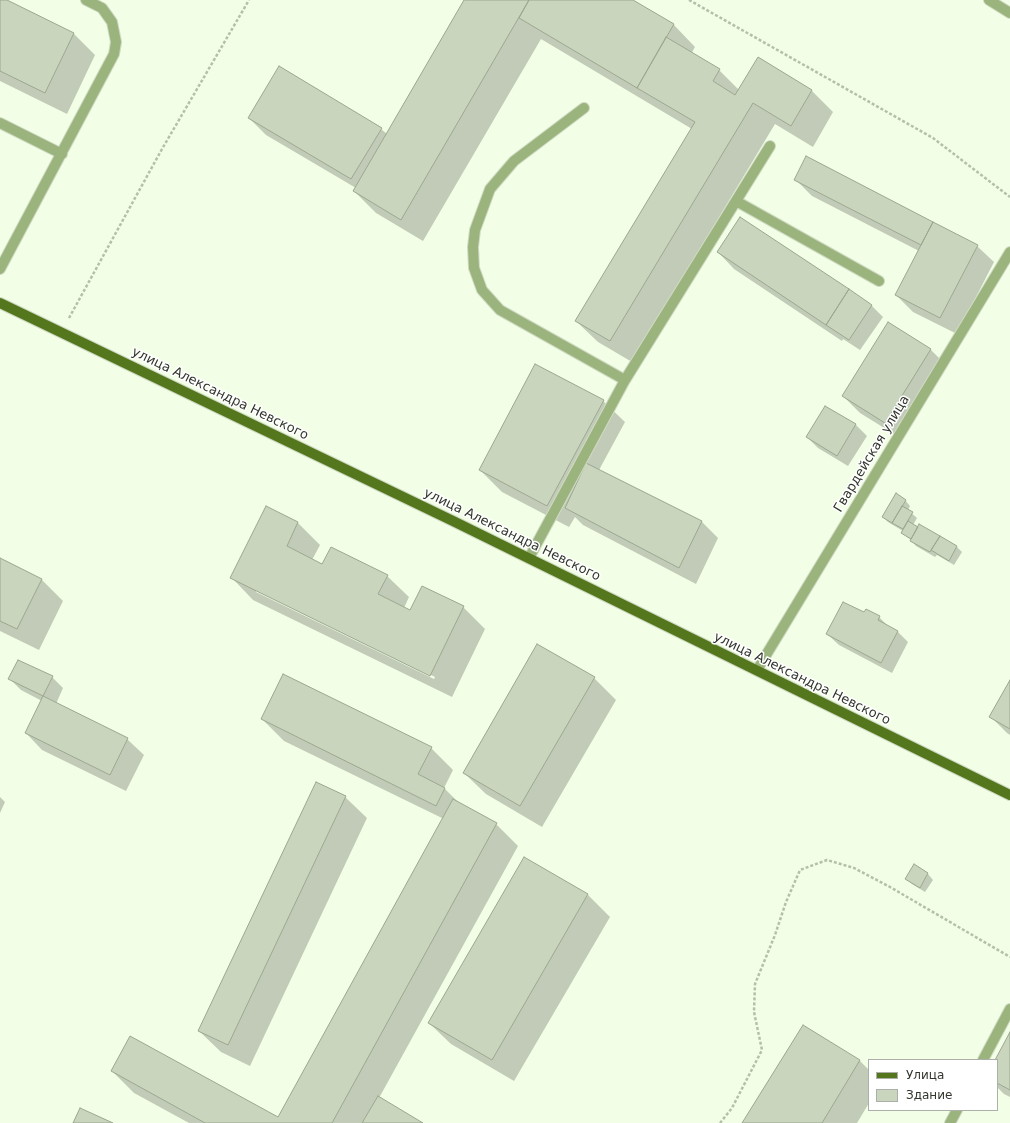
<!DOCTYPE html>
<meta charset="utf-8">
<style>
body{margin:0}
#map{position:relative;width:1010px;height:1123px;overflow:hidden;background:#f2fee5;font-family:"DejaVu Sans",sans-serif}
canvas{display:block}
.legend{position:absolute;left:868px;top:1059px;width:130px;height:52px;box-sizing:border-box;background:#fff;border:1px solid #adafab;margin:0;padding:5px 7px;list-style:none;font-size:12px;color:#31362c}
.legend li{display:flex;align-items:center;gap:8px;height:20px}
.legend b{width:20px;border:1px solid #adafab}
</style>
<div id="map">
<canvas width="1010" height="1123"></canvas>
<ul class="legend">
<li><b style="height:5px;background:#54761c"></b>Улица</li>
<li><b style="height:11px;background:#cad5bd"></b>Здание</li>
</ul>
</div>
<script>
const g = document.querySelector('canvas').getContext('2d');
g.lineJoin = 'round';
function fill(path, color) {
  g.fillStyle = color;
  g.fill(path, 'evenodd');
}
function shape(rows) {
  const path = new Path2D();
  for (const r of rows) {
    path.moveTo(r[0], r[1]);
    for (let i = 2; i < r.length; i += 2) path.lineTo(r[i], r[i + 1]);
  }
  return path;
}
function trace(path, color, width, dash) {
  g.strokeStyle = color;
  g.lineWidth = width;
  g.lineCap = dash ? 'butt' : 'round';
  g.setLineDash(dash || []);
  g.stroke(path);
}
function label(font, color, halo, rows, align = 'center') {
  g.font = font + ' "DejaVu Sans",sans-serif';
  g.lineWidth = 3;
  g.setLineDash([]);
  g.textBaseline = 'middle';
  g.strokeStyle = halo;
  g.fillStyle = color;
  for (const [text, x, y, turn = 0] of rows) {
    g.save();
    g.translate(x, y);
    g.rotate((+turn || 0) * Math.PI / 180);
    g.textAlign = isNaN(turn) ? turn : align;
    if (halo) g.strokeText(text, 0, 0);
    g.fillText(text, 0, 0);
    g.restore();
  }
}
fill(shape([
 [0,0,5,0,74,34,95,55,67,114,0,81],
 [465,0,631,0,674,25,695,47,691,54,719,70,739,90,812,91,833,112,813,147,775,124,632,362,598,342,576,321,692,129,541,39,423,241,376,213,354,191,356,188,266,135,249,118,381,129,387,134],
 [807,158,977,246,994,262,957,334,913,312,896,295,919,251,812,196,795,179],
 [718,252,850,291,872,306,883,317,860,350,843,339,842,341,734,269],
 [888,323,931,350,947,366,902,439,860,413,843,396],
 [603,401,625,422,599,470,702,522,718,538,696,584,583,525,575,517,569,527,502,492,480,470],
 [826,407,856,425,867,436,848,466,818,448,807,437],
 [905,500,910,506,908,510,917,518,913,525,957,547,962,552,954,565,937,555,935,557,916,546,911,540,902,533,903,531,888,522,883,517],
 [266,508,298,523,320,545,312,560,323,565,387,576,409,597,404,608,411,611,463,607,485,629,452,697,253,600,232,578],
 [256,590,435,677,434,679,256,592],
 [0,559,42,580,63,601,39,650,0,631],
 [864,614,879,617,889,627,897,631,908,642,892,673,839,645,827,634],
 [52,677,63,688,56,704,127,739,144,755,126,791,42,750,26,733,42,701,21,690,10,679],
 [594,678,616,700,542,827,486,794,464,773],
 [1010,682,1010,735,1007,733,990,716],
 [262,719,431,748,453,770,444,788,460,804,496,824,518,846,379,1098,421,1123,189,1123,134,1093,112,1071,279,1119,444,819,284,741],
 [0,797,5,802,0,813],
 [345,797,367,818,250,1066,221,1052,199,1031],
 [524,859,588,895,610,917,514,1081,451,1044,429,1023],
 [914,866,928,874,933,880,925,892,912,884,906,878],
 [803,1026,860,1061,869,1070,869,1103,857,1123,743,1123],
 [1010,1034,1010,1097,1004,1094,997,1087,996,1060]
]), '#0003');
const building = shape([
 [0,0,7,0,74,33,45,93,0,71,0,0],
 [464,0,529,0,401,220,353,191,464,0],
 [529,0,633,0,674,24,637,88,519,18,529,0],
 [666,37,720,69,713,81,735,95,758,57,812,90,791,126,753,103,610,341,575,321,695,122,637,88,666,37],
 [279,66,382,128,351,179,248,118,279,66],
 [806,156,933,222,921,245,794,180,806,156],
 [740,217,849,289,826,325,717,252,740,217],
 [933,222,978,245,940,318,895,295,933,222],
 [849,289,872,305,849,340,826,325,849,289],
 [888,322,931,349,885,423,842,396,888,322],
 [535,364,604,400,547,506,479,470,535,364],
 [825,406,856,424,837,456,806,437,825,406],
 [586,463,702,521,679,568,565,508,586,463],
 [896,493,906,500,892,523,882,517,896,493],
 [266,506,298,522,287,546,322,564,331,547,388,575,378,594,410,610,422,586,464,606,430,676,230,578,266,506],
 [902,506,913,512,903,529,892,523,902,506],
 [908,521,918,527,911,539,901,533,908,521],
 [919,524,940,536,930,552,910,541,919,524],
 [940,536,957,546,949,561,931,550,940,536],
 [0,558,42,579,17,629,0,621,0,558],
 [843,602,864,612,866,609,880,616,878,620,898,631,881,663,826,634,843,602],
 [537,644,595,677,520,806,463,773,537,644],
 [18,660,53,676,43,696,8,679,18,660],
 [283,674,432,747,418,774,445,788,436,806,261,719,283,674],
 [1010,680,1010,729,989,717,1010,680],
 [43,696,128,738,110,775,25,733,43,696],
 [316,782,346,796,228,1045,198,1031,316,782],
 [453,799,497,823,332,1123,205,1123,111,1071,130,1036,278,1117,453,799],
 [524,857,588,894,492,1060,428,1023,524,857],
 [914,864,928,873,920,888,905,879,914,864],
 [803,1025,860,1060,822,1123,742,1123,803,1025],
 [1010,1032,1010,1090,997,1083,997,1060,995,1060,1010,1032],
 [378,1096,423,1123,362,1123,378,1096],
 [80,1108,113,1123,73,1123,80,1108]
]);
fill(building, '#cad5bd');
trace(building, '#9ca790', 1);
const service = shape([
 [584,108,514,161,490,189,475,230,473,247,474,268,482,290,500,310,625,380],
 [0,123,62,154],
 [736,201,879,281],
 [0,269,114,54,116,42,112,22,102,8,86,0],
 [529,558,625,380,770,146]
]);
const minor = shape([
 [989,0,1010,13],
 [757,670,1010,252],
 [983,1060,1010,1009],
 [950,1123,957,1110]
]);
const primary = shape([
 [0,303,453,521,1010,795]
]);
trace(service, '#cfdac4', 12);
trace(minor, '#cfdac4', 12);
trace(primary, '#cfdac4', 12);
trace(shape([
 [689,0,933,138,1010,197],
 [69,318,162,149,249,0],
 [720,1123,732,1108,762,1050,754,1012,755,984,775,935,786,902,800,870,827,860,854,868,890,887,1010,957]
]), '#b5bfab', 2.5, [3, 2]);
trace(service, '#9bb47d', 10);
trace(minor, '#9bb47d', 10);
trace(primary, '#54761c', 10);
label('13px', '#31362c', '#fff', [
 ["улица Александра Невского",220,394,26],
 ["Гвардейская улица",872,454,-59],
 ["улица Александра Невского",512,535,26],
 ["улица Александра Невского",802,679,26]
]);
</script>
